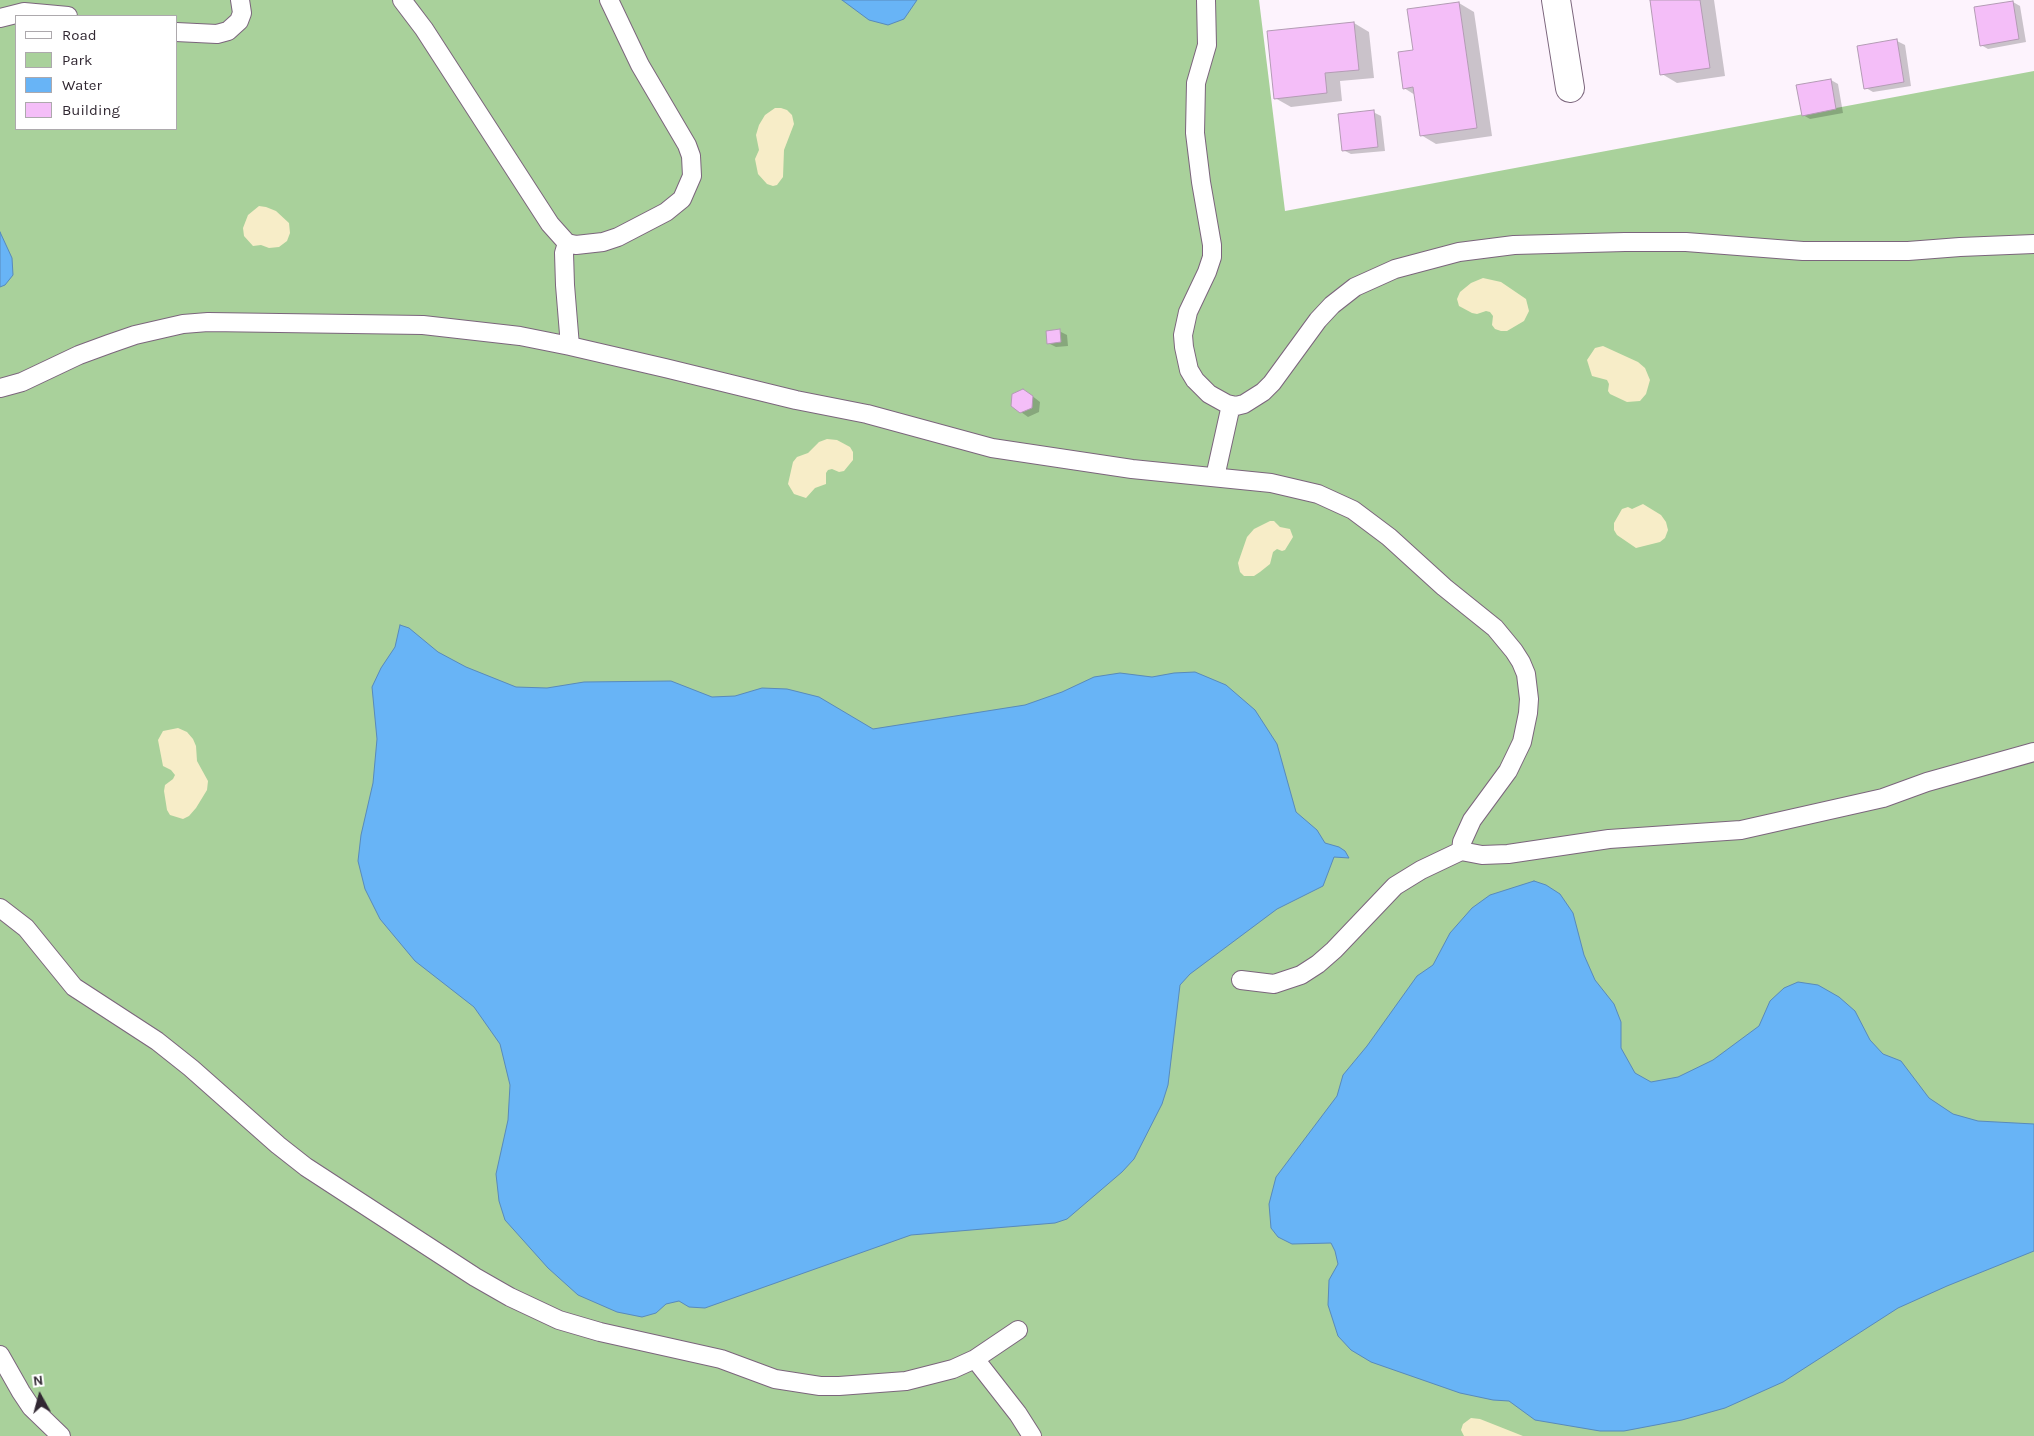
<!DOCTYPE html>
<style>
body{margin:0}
#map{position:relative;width:2034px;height:1436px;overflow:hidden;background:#fdf3fd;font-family:Karla,sans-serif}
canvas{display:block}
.legend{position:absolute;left:15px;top:15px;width:162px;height:115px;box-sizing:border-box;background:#fff;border:1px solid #ada9ad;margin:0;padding:6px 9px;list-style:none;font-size:15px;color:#312832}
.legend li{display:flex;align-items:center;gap:10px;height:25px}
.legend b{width:25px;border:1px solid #ada9ad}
.north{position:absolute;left:15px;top:1371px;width:50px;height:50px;-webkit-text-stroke:4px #fff;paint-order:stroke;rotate:353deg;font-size:14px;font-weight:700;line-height:20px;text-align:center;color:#312832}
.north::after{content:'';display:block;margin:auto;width:18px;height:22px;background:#312832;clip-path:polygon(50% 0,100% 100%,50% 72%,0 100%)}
</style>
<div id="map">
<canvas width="2034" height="1436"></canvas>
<ul class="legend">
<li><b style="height:6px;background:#fff"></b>Road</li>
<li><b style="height:14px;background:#a9d19b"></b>Park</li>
<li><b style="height:14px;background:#68b4f6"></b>Water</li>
<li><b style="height:14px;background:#f4bef8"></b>Building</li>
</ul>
<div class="north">N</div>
</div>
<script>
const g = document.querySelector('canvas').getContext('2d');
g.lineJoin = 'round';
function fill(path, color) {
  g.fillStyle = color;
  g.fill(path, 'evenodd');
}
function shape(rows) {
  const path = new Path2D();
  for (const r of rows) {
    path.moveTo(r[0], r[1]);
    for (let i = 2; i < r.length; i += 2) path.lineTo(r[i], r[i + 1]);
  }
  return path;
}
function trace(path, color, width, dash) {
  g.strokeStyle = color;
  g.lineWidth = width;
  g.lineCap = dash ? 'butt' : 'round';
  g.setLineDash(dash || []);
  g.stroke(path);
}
fill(shape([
 [0,0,1259,0,1285,211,2034,71,2034,1436,0,1436],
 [16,16,176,16,176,129,16,129]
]), '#a9d19b');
fill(shape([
 [775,108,781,108,787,110,792,115,794,124,784,150,783,177,777,185,773,186,767,184,758,174,755,159,759,150,756,135,759,125,765,115],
 [259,206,266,207,276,211,289,223,290,233,287,241,279,247,269,248,261,245,253,246,244,236,243,228,248,215],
 [1483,278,1501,282,1526,299,1529,311,1524,321,1507,331,1501,331,1495,329,1492,325,1493,316,1490,312,1486,311,1477,314,1472,313,1459,306,1457,299,1460,292,1471,283],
 [1603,346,1638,362,1645,368,1650,380,1646,394,1640,401,1627,402,1610,394,1608,391,1609,384,1607,380,1592,376,1587,360,1595,348],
 [827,439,837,440,850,447,853,452,853,460,844,471,839,472,832,469,828,470,826,473,826,484,815,488,806,498,794,494,788,484,793,462,797,457,808,453,819,442],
 [1643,504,1661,515,1666,522,1668,530,1665,538,1660,542,1636,548,1617,535,1614,530,1614,523,1622,509,1628,507,1632,509],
 [1270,521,1274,521,1280,527,1290,529,1293,537,1285,550,1282,551,1277,549,1273,552,1270,564,1260,572,1254,576,1244,576,1240,572,1238,563,1247,537,1254,529],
 [178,728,187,732,193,739,196,746,197,761,208,781,207,790,196,808,189,816,183,819,170,815,167,810,164,791,165,785,173,779,175,775,171,770,163,766,158,740,163,731],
 [1471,1418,1480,1419,1523,1436,1464,1436,1461,1430,1463,1424]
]), '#f7edc8');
const water = shape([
 [842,0,917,0,904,19,888,25,869,20,842,0],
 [0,232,12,258,13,275,5,285,0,287,0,232],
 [400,625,409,628,438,652,466,667,516,687,547,688,584,682,671,681,712,697,735,696,762,688,787,689,819,697,873,729,1025,705,1062,692,1094,677,1120,673,1152,677,1174,673,1195,672,1226,685,1255,710,1277,744,1296,812,1317,830,1325,843,1339,847,1345,851,1349,858,1334,857,1323,886,1277,909,1190,974,1180,985,1168,1085,1162,1104,1134,1159,1122,1172,1067,1219,1055,1223,911,1235,705,1308,689,1307,679,1301,666,1304,656,1313,642,1317,617,1312,578,1295,548,1268,505,1220,499,1201,496,1174,508,1120,510,1085,500,1044,474,1007,415,961,380,919,365,889,358,861,361,835,373,783,377,739,372,687,381,668,395,647,400,625],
 [1534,881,1546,885,1560,894,1573,913,1584,955,1595,980,1614,1004,1621,1022,1621,1048,1635,1073,1651,1082,1678,1077,1713,1060,1759,1026,1770,1001,1784,988,1798,982,1818,985,1839,997,1855,1011,1870,1040,1883,1054,1901,1061,1929,1098,1953,1114,1978,1121,2034,1124,2034,1251,1947,1286,1898,1308,1783,1382,1725,1408,1682,1420,1624,1431,1600,1431,1535,1420,1509,1401,1493,1400,1460,1393,1371,1362,1351,1350,1338,1336,1328,1305,1329,1280,1338,1264,1335,1251,1331,1243,1292,1244,1278,1237,1271,1228,1269,1204,1276,1177,1337,1096,1343,1075,1367,1046,1417,976,1433,965,1450,933,1472,908,1490,895,1534,881]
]);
fill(water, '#68b4f6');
trace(water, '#588abb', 1);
fill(shape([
 [1651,0,1714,0,1725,76,1677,83,1662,74],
 [2013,2,2020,6,2026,42,1988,49,1981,45],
 [1459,3,1474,12,1492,136,1436,144,1421,135,1415,95,1404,88,1414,51],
 [1354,23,1369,32,1374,78,1340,81,1342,101,1291,107,1275,98],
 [1897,41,1905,45,1911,86,1873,92,1866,88],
 [1831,80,1838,84,1843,113,1810,119,1803,115],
 [1373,112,1381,116,1385,151,1351,154,1343,150],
 [1059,331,1067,335,1068,346,1056,347,1048,343],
 [1031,395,1040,402,1039,412,1028,417,1021,412]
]), '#0003');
const building = shape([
 [1650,0,1700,0,1710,68,1660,75,1650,0],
 [2013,1,2019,39,1980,46,1974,7,2013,1],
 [1459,2,1477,128,1420,136,1413,87,1403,89,1398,52,1413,50,1407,9,1459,2],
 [1354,22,1359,70,1325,73,1327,93,1274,99,1267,31,1354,22],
 [1897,39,1904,82,1864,89,1857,46,1897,39],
 [1831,79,1836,109,1802,116,1796,85,1831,79],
 [1374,110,1378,147,1342,151,1338,114,1374,110],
 [1060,329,1061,342,1047,344,1046,331,1060,329],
 [1023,389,1033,396,1032,408,1020,413,1011,406,1012,394,1023,389]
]);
fill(building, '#f4bef8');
trace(building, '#b39bb4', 1);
const service = shape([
 [402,0,424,29,550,224,567,243,576,245,603,242,618,237,666,212,682,199,692,176,691,156,687,145,640,65,609,0],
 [1206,0,1207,45,1196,83,1195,133,1201,182,1212,245,1212,257,1207,272,1188,312,1183,335,1184,347,1189,370,1195,380,1209,394,1227,404,1236,406,1244,404,1263,392,1272,383,1318,320,1332,305,1355,287,1395,269,1459,252,1514,245,1625,242,1686,242,1803,251,1908,251,1960,247,2034,244],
 [0,18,24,12,68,16],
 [176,32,217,34,228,31,239,21,242,13,240,0],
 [567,243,564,253,565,285,570,346],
 [0,388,22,382,79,355,109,344,135,335,183,324,208,322,423,325,520,336,570,346,665,368,796,400,867,414,992,448,1132,469,1271,483,1318,494,1353,510,1389,537,1444,587,1495,628,1514,651,1521,662,1526,674,1529,699,1528,713,1522,742,1508,771,1472,820,1462,842,1461,851],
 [1215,477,1231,405],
 [0,908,26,928,74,987,157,1041,191,1068,278,1145,306,1167,475,1277,510,1297,559,1320,600,1332,721,1359,775,1379,820,1386,839,1386,906,1381,953,1369,975,1359,1018,1330],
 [1241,980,1274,984,1301,975,1318,964,1334,950,1395,886,1421,870,1461,851,1482,855,1508,854,1609,839,1741,830,1883,798,1927,782,2034,752],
 [0,1355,21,1392,31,1407,61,1436],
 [975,1359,1018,1414,1032,1436]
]);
const minor = shape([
 [1556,0,1570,88]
]);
trace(service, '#7b657c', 20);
trace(minor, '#7b657c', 30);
trace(service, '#fff', 18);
trace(minor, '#fff', 28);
</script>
